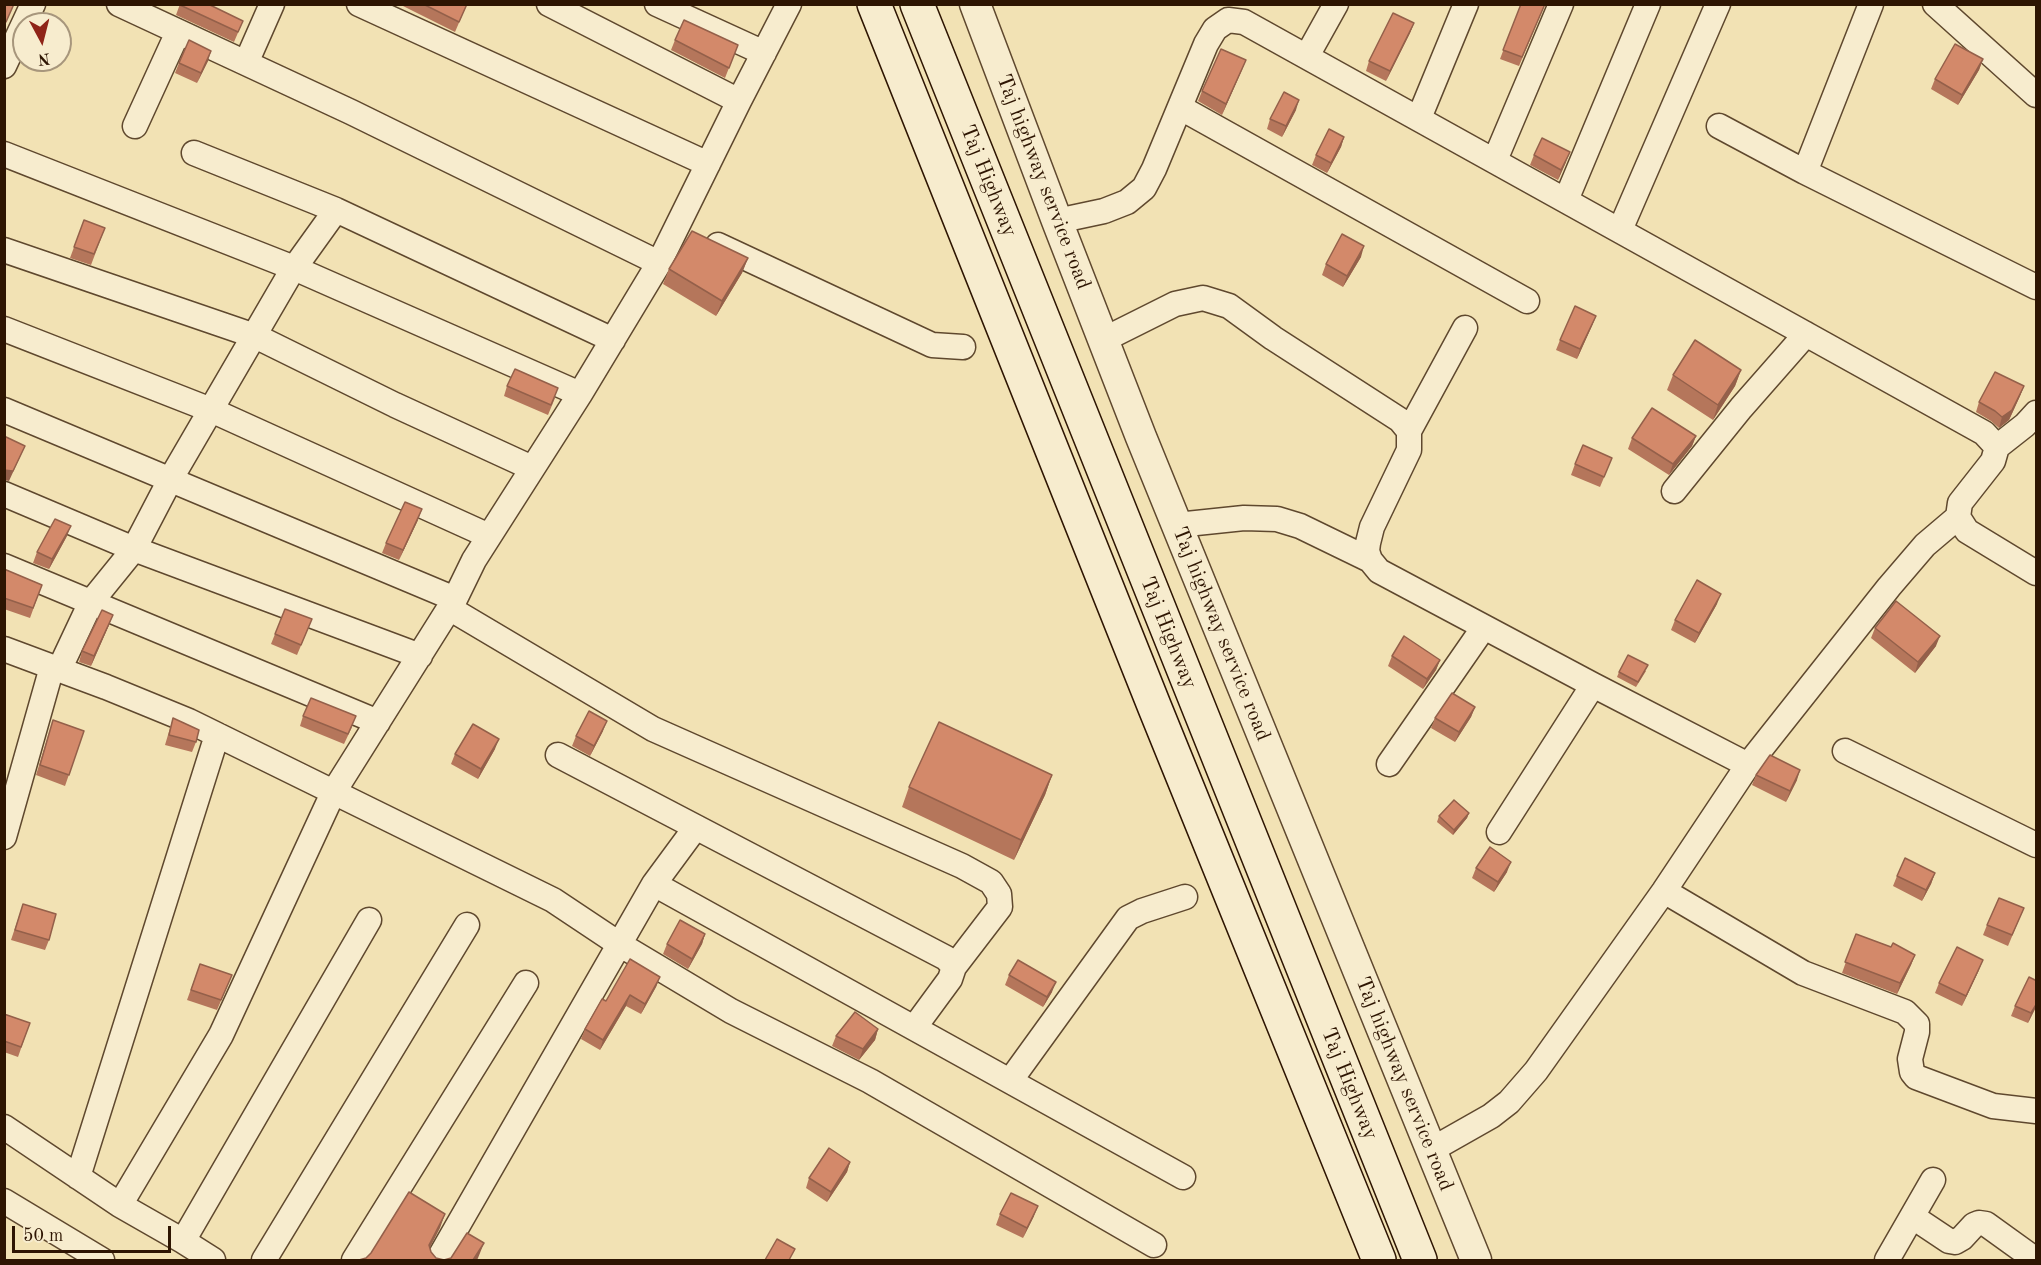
<!DOCTYPE html>
<style>
body{margin:0}
#map{position:relative;width:2041px;height:1265px;overflow:hidden;background:#f2e2b4;font-family:"Old Standard TT",serif}
canvas{display:block}
.frame{position:absolute;inset:0;border:6px solid #2e1502;pointer-events:none}
.north{position:absolute;left:12px;top:12px;width:60px;height:60px;box-sizing:border-box;background:#f7ecce;border:2px solid #a7967c;border-radius:50%;rotate:173deg;font-size:16px;font-weight:700;line-height:24px;text-align:center;color:#2e1502}
.north::after{content:'';display:block;margin:auto;width:21px;height:27px;background:#8f2418;clip-path:polygon(50% 0,100% 100%,50% 72%,0 100%)}
.scale{position:absolute;left:12px;top:1226px;width:159px;height:27px;box-sizing:border-box;border:3px solid #2e1502;border-top:0;padding-left:8px;font-size:18px;line-height:21px;white-space:nowrap;color:#2e1502;-webkit-text-stroke:4px #f7ecce;paint-order:stroke}
</style>
<div id="map">
<canvas width="2041" height="1265"></canvas>
<div class="frame"></div>
<div class="north">N</div>
<div class="scale">50 m</div>
</div>
<script>
const g = document.querySelector('canvas').getContext('2d');
g.lineJoin = 'round';
function shape(rows) {
  const path = new Path2D();
  for (const r of rows) {
    path.moveTo(r[0], r[1]);
    for (let i = 2; i < r.length; i += 2) path.lineTo(r[i], r[i + 1]);
  }
  return path;
}
function trace(path, color, width, dash) {
  g.strokeStyle = color;
  g.lineWidth = width;
  g.lineCap = dash ? 'butt' : 'round';
  g.setLineDash(dash || []);
  g.stroke(path);
}
function fill(path, color) {
  g.fillStyle = color;
  g.fill(path, 'evenodd');
}
function label(font, color, halo, rows, align = 'center') {
  g.font = font + ' "Old Standard TT",serif';
  g.lineWidth = 4.5;
  g.setLineDash([]);
  g.textBaseline = 'middle';
  g.strokeStyle = halo;
  g.fillStyle = color;
  for (const [text, x, y, turn = 0] of rows) {
    g.save();
    g.translate(x, y);
    g.rotate((+turn || 0) * Math.PI / 180);
    g.textAlign = isNaN(turn) ? turn : align;
    if (halo) g.strokeText(text, 0, 0);
    g.fillText(text, 0, 0);
    g.restore();
  }
}
const minor = shape([
 [119,4,351,112,659,263,739,101,789,4],
 [359,4,708,164],
 [549,4,739,101],
 [657,4,764,53],
 [1935,4,2036,95],
 [1307,56,1336,4],
 [246,63,272,4],
 [4,66,33,4],
 [1181,108,1527,301],
 [1419,118,1466,4],
 [135,126,178,32],
 [1719,126,1805,172,2036,287],
 [194,153,336,210,613,340],
 [4,154,294,268,580,394],
 [1495,160,1561,4],
 [1805,172,1871,4],
 [1566,200,1648,4],
 [1057,221,1104,211,1127,202,1144,188,1154,169,1206,44,1215,29,1228,20,1244,22,1984,433,1997,447,1993,461,1960,503,1958,517,1967,531,2036,573],
 [1620,230,1718,4],
 [718,245,932,345,963,347],
 [4,250,255,336,395,405,532,468],
 [4,329,211,410,489,536],
 [1103,340,1175,304,1203,298,1229,306,1273,338,1400,420,1409,431,1409,450,1372,527,1368,543,1367,551,1370,560,1379,571,1593,685,1748,765],
 [4,410,455,599],
 [1409,431,1465,328],
 [1997,447,2025,425,2036,413],
 [1674,491,1741,408,1806,334],
 [4,494,134,549,420,656],
 [1177,525,1244,518,1277,519,1300,526,1370,560],
 [4,566,378,722],
 [449,608,653,729,962,866,991,882,999,894,1000,907,954,967],
 [4,649,106,687,189,721,553,900,619,944,731,1011,870,1081,1154,1245],
 [59,670,91,602,134,549,170,480,290,274,336,210],
 [1845,751,2036,845],
 [558,755,946,958,954,967,950,979,914,1028],
 [1389,764,1484,627],
 [1499,832,1593,685],
 [4,837,52,667],
 [654,884,1183,1177],
 [1664,891,1803,973,1905,1012,1917,1024,1917,1032,1910,1059,1912,1072,1916,1077,1993,1106,2036,1111],
 [1010,1081,1128,918,1142,911,1185,897],
 [4,1127,120,1205,183,1241,213,1260],
 [1431,1150,1491,1116,1509,1102,1536,1071,1664,891,1748,765,1889,587,1925,545,1958,517],
 [78,1177,217,735],
 [4,1201,102,1260],
 [120,1205,221,1035,333,793,455,599,474,560,580,394,659,263],
 [1913,1217,1949,1241,1955,1242,1962,1238,1974,1225,1979,1223,1986,1224,2036,1260],
 [183,1241,369,920],
 [264,1260,467,925],
 [354,1260,526,983],
 [438,1260,654,884,696,827],
 [1887,1260,1933,1180]
]);
const tertiary = shape([
 [975,4,1057,221,1141,437,1476,1260]
]);
const secondary = shape([
 [874,4,1155,708,1379,1260],
 [917,4,1420,1260]
]);
trace(minor, '#5f482e', 27);
trace(tertiary, '#5f482e', 33);
trace(secondary, '#2e1502', 36);
trace(minor, '#f7ecce', 24);
trace(tertiary, '#f7ecce', 30);
trace(secondary, '#f7ecce', 33);
fill(shape([
 [180,4,243,21,234,42,176,15],
 [399,4,467,4,455,32],
 [1521,4,1545,4,1519,66,1500,59],
 [1414,23,1410,33,1386,81,1366,71,1369,61],
 [675,40,738,45,725,78,671,50],
 [1983,59,1979,70,1958,105,1931,89,1935,79],
 [1246,60,1222,115,1198,101,1202,91],
 [208,61,197,83,175,73,179,63],
 [1296,110,1282,137,1267,129,1270,119],
 [1344,137,1341,147,1327,173,1312,165,1316,155],
 [1534,155,1566,162,1558,180,1530,165],
 [84,220,105,228,91,265,70,258],
 [1361,257,1343,287,1322,275,1326,264],
 [748,258,742,273,716,316,663,284,669,269],
 [1596,316,1577,359,1556,350,1560,340],
 [1741,370,1735,386,1713,420,1667,390,1673,375],
 [507,386,555,398,548,415,504,396],
 [2024,386,2020,396,2009,420,1999,428,1991,421,1976,412,1979,402],
 [1696,436,1692,446,1669,475,1628,449,1632,438],
 [1575,464,1608,468,1600,487,1571,475],
 [418,520,399,560,382,553,386,543],
 [67,536,49,569,33,563,37,552],
 [4,569,42,585,30,618,4,609],
 [1717,604,1695,643,1671,630,1675,620],
 [109,625,91,666,79,662,82,651],
 [1875,628,1936,646,1915,673,1871,638],
 [308,629,297,655,271,644,275,634],
 [1392,656,1440,660,1436,670,1423,689,1388,666],
 [1646,671,1636,687,1617,677,1619,672],
 [1475,707,1471,717,1455,742,1431,728,1435,718],
 [303,716,352,727,344,744,300,726],
 [173,718,196,742,192,752,165,745],
 [53,720,84,731,65,786,36,775],
 [603,731,590,756,572,746,576,736],
 [495,749,478,779,451,764,455,754],
 [1052,775,1045,795,1014,860,902,807,909,787],
 [1756,775,1797,780,1786,802,1752,785],
 [1469,813,1467,818,1453,835,1437,822,1439,816],
 [1476,868,1507,872,1494,892,1472,878],
 [1935,873,1931,884,1922,901,1893,886,1897,876],
 [23,904,49,940,45,950,11,940],
 [2024,908,2008,946,1983,935,1987,925],
 [705,934,702,944,688,969,663,954,667,944],
 [1856,934,1891,947,1915,955,1911,965,1897,994,1842,973],
 [200,964,232,975,217,1010,187,1000],
 [1979,970,1962,1006,1935,993,1939,983],
 [1009,975,1052,992,1043,1007,1005,985],
 [660,977,656,987,641,1014,626,1006,600,1050,581,1039,585,1029,606,1001],
 [2037,981,2037,1005,2028,1023,2011,1016,2015,1006],
 [4,1014,30,1023,18,1057,4,1052],
 [878,1029,875,1040,859,1060,832,1046,836,1036],
 [850,1162,847,1172,827,1202,806,1188,809,1178],
 [1000,1214,1034,1216,1023,1238,996,1225]
]), '#b5765b');
fill(shape([
 [1414,23,1410,33,1386,81,1390,71],
 [211,51,208,61,197,83,201,73],
 [1983,59,1979,70,1958,105,1962,95],
 [1246,60,1242,70,1222,115,1226,104],
 [1299,100,1296,110,1282,137,1286,126],
 [1344,137,1341,147,1327,173,1331,163],
 [1570,152,1566,162,1558,180,1561,170],
 [1364,246,1361,257,1343,287,1347,276],
 [748,258,742,273,716,316,722,301],
 [1596,316,1592,326,1577,359,1580,349],
 [1741,370,1735,386,1713,420,1718,405],
 [2024,386,2020,396,2009,420,1999,428,2002,417],
 [1696,436,1692,446,1669,475,1673,464],
 [25,446,9,481,4,480,4,470],
 [422,509,418,520,399,560,403,550],
 [71,526,67,536,49,569,52,559],
 [1721,594,1717,604,1695,643,1699,633],
 [113,615,109,625,91,666,94,656],
 [1940,636,1936,646,1915,673,1918,662],
 [1440,660,1436,670,1423,689,1427,679],
 [1475,707,1471,717,1455,742,1459,732],
 [607,721,603,731,590,756,594,746],
 [499,739,495,749,478,779,481,769],
 [1800,770,1797,780,1786,802,1790,791],
 [1052,775,1045,795,1014,860,1021,840],
 [1469,813,1467,818,1453,835,1454,830],
 [1511,862,1507,872,1494,892,1498,882],
 [1935,873,1931,884,1922,901,1926,890],
 [705,934,702,944,688,969,692,959],
 [1915,955,1911,965,1897,994,1900,983],
 [1983,960,1979,970,1962,1006,1966,996],
 [660,977,656,987,641,1014,645,1004],
 [1056,982,1052,992,1043,1007,1047,997],
 [630,995,626,1006,600,1050,603,1040],
 [2037,1003,2037,1005,2028,1023,2031,1013],
 [878,1029,875,1040,859,1060,863,1049],
 [850,1162,847,1172,827,1202,831,1192],
 [1038,1206,1034,1216,1023,1238,1027,1228],
 [445,1214,440,1228,424,1259,429,1245],
 [484,1243,478,1258,477,1260,473,1260]
]), '#94604a');
const building = shape([
 [4,4,14,4,6,22,4,22,4,4],
 [208,4,243,21,238,32,180,5,208,4],
 [423,4,467,4,459,22,423,4],
 [1521,4,1545,4,1522,57,1503,50,1521,4],
 [1393,13,1414,23,1390,71,1369,61,1393,13],
 [684,20,738,45,729,68,675,40,684,20],
 [189,40,211,51,201,73,179,63,189,40],
 [1955,44,1983,59,1962,95,1935,79,1955,44],
 [1221,49,1246,60,1226,104,1202,91,1221,49],
 [1284,92,1299,100,1286,126,1270,119,1284,92],
 [1329,129,1344,137,1331,163,1316,155,1329,129],
 [1542,138,1570,152,1561,170,1534,155,1542,138],
 [84,220,105,228,94,254,74,247,84,220],
 [692,231,748,258,722,301,669,269,692,231],
 [1342,234,1364,246,1347,276,1326,264,1342,234],
 [1575,306,1596,316,1580,349,1560,340,1575,306],
 [1695,340,1741,370,1718,405,1673,375,1695,340],
 [515,369,558,388,551,405,507,386,515,369],
 [1995,372,2024,386,2012,410,2002,417,1995,411,1979,402,1995,372],
 [1652,408,1696,436,1673,464,1632,438,1652,408],
 [4,436,25,446,13,471,4,470,4,436],
 [1583,445,1612,458,1604,477,1575,464,1583,445],
 [405,502,422,509,403,550,386,543,405,502],
 [55,519,71,526,52,559,37,552,55,519],
 [4,569,42,585,33,608,4,598,4,569],
 [1697,580,1721,594,1699,633,1675,620,1697,580],
 [1896,601,1940,636,1918,662,1875,628,1896,601],
 [285,609,312,619,301,645,275,634,285,609],
 [102,610,113,615,94,656,82,651,102,610],
 [1404,636,1440,660,1427,679,1392,656,1404,636],
 [1628,655,1648,665,1638,682,1619,672,1628,655],
 [1452,693,1475,707,1459,732,1435,718,1452,693],
 [311,698,356,716,348,734,303,716,311,698],
 [589,711,607,721,594,746,576,736,589,711],
 [173,718,199,730,196,742,169,735,173,718],
 [53,720,84,731,69,775,40,765,53,720],
 [939,722,1052,775,1021,840,909,787,939,722],
 [473,724,499,739,481,769,455,754,473,724],
 [1770,755,1800,770,1790,791,1756,775,1770,755],
 [1454,800,1469,813,1454,830,1439,816,1454,800],
 [1490,847,1511,862,1498,882,1476,868,1490,847],
 [1905,858,1935,873,1926,890,1897,876,1905,858],
 [1999,898,2024,908,2012,935,1987,925,1999,898],
 [23,904,56,914,49,940,15,930,23,904],
 [680,920,705,934,692,959,667,944,680,920],
 [1856,934,1891,947,1893,943,1915,955,1900,983,1845,962,1856,934],
 [1957,947,1983,960,1966,996,1939,983,1957,947],
 [630,959,660,977,645,1004,630,995,603,1040,585,1029,602,999,606,1001,630,959],
 [1018,960,1056,982,1047,997,1009,975,1018,960],
 [200,964,232,975,221,1000,191,990,200,964],
 [2029,977,2037,981,2037,1003,2031,1013,2015,1006,2029,977],
 [855,1012,878,1029,863,1049,836,1036,855,1012],
 [4,1014,30,1023,21,1047,4,1041,4,1014],
 [829,1148,850,1162,831,1192,809,1178,829,1148],
 [409,1192,445,1214,429,1245,431,1252,436,1258,444,1260,451,1258,467,1233,484,1243,473,1260,359,1260,366,1258,371,1253,409,1192],
 [1011,1193,1038,1206,1027,1228,1000,1214,1011,1193],
 [777,1239,795,1249,789,1260,765,1260,777,1239]
]);
fill(building, '#d3896a');
trace(building, '#94604a', 1.5);
label('21px', '#2e1502', '#f7ecce', [
 ["Taj Highway",988,181,68],
 ["Taj highway service road",1043,182,69],
 ["Taj Highway",1168,633,68],
 ["Taj highway service road",1221,634,68],
 ["Taj Highway",1349,1084,68],
 ["Taj highway service road",1404,1084,68]
]);
</script>
